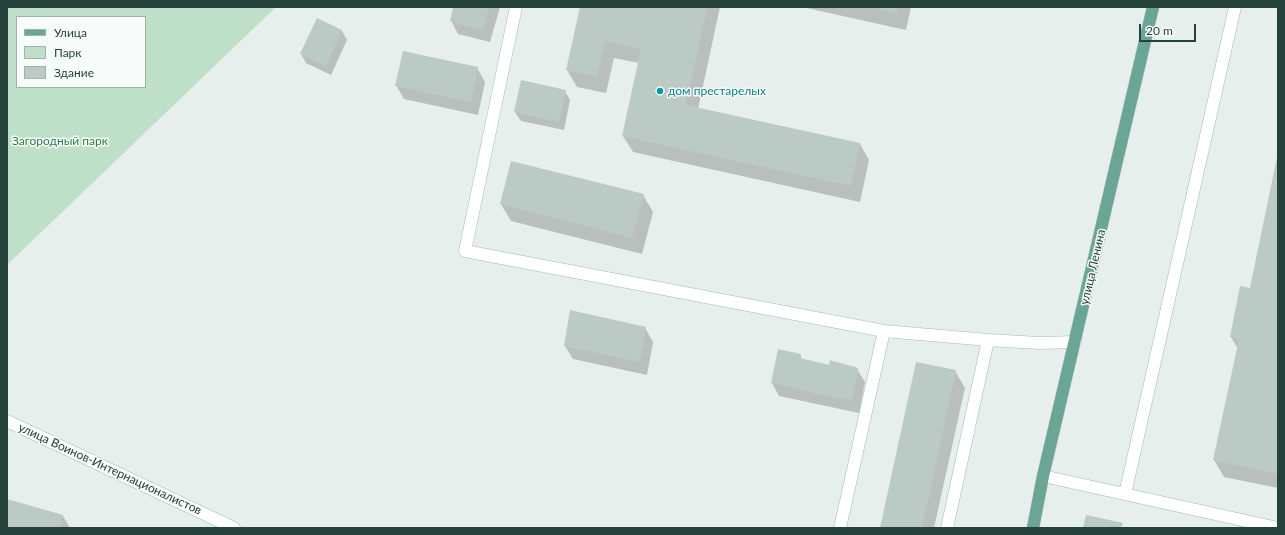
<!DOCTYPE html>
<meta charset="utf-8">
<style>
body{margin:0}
#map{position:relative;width:1285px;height:535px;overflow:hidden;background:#e6efeb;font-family:Lato,sans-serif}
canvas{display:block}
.frame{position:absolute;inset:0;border:8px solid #24423a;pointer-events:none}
.legend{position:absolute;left:16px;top:16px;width:130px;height:72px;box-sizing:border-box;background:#f7fbf9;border:1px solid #a3b1ad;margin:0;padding:5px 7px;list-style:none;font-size:12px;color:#24423a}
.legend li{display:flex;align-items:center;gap:8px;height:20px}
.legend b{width:20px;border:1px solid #a3b1ad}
.scale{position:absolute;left:1139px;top:24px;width:57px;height:18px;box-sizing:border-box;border:2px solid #24423a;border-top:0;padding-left:5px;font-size:12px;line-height:14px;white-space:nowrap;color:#24423a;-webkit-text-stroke:3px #f7fbf9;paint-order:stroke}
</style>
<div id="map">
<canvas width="1285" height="535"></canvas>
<div class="frame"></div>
<ul class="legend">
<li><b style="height:5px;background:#6aa596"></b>Улица</li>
<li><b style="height:11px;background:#bfe0c8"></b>Парк</li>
<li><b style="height:11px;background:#bbcac4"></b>Здание</li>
</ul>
<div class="scale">20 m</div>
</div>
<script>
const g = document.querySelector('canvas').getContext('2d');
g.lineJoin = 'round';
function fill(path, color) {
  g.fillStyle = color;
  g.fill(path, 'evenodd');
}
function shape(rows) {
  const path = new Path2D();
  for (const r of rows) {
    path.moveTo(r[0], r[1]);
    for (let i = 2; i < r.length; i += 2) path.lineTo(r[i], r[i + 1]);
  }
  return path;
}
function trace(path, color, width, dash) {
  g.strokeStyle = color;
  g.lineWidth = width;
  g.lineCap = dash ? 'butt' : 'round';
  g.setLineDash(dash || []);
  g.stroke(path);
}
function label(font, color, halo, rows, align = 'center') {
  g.font = font + ' Lato,sans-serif';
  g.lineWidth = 3;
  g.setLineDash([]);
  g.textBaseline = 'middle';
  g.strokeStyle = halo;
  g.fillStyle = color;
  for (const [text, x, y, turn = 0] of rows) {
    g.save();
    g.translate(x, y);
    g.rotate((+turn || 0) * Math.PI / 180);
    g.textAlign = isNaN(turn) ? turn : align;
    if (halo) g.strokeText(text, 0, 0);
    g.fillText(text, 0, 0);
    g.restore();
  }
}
fill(shape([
 [7,7,276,7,7,265],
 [17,17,145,17,145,87,17,87]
]), '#bfe0c8');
fill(shape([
 [455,7,500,7,490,42,458,34,451,20],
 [581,7,720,7,698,109,860,144,869,160,860,202,633,152,623,136,639,63,614,58,606,93,577,87,567,70],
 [802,7,911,7,906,30],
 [317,20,342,31,347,40,331,75,306,63,301,54],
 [477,68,485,82,478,115,404,99,396,85],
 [565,91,570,100,564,130,521,121,515,112],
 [1278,158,1278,488,1224,477,1214,460,1238,349,1231,337,1250,289],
 [643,195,653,212,642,254,511,221,501,204],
 [645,328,653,342,647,375,573,359,565,346],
 [800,355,802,359,830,366,857,369,865,382,859,413,779,396,772,383],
 [955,371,965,388,934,528,881,528],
 [7,500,63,516,70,528,7,528]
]), '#0003');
fill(shape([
 [453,7,489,7,483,30,450,21],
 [580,7,707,7,686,105,860,143,851,186,622,136,641,49,605,41,597,77,566,70],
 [871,7,898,7,897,13],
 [317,18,342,30,326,66,300,54],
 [403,51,478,67,471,102,395,86],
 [521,80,566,90,559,122,514,112],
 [1277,157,1278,157,1278,474,1213,460,1239,339,1230,337,1240,286,1250,288],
 [511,161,644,194,632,238,500,204],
 [570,310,646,327,640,362,564,346],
 [778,349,801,354,800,358,829,365,830,360,858,368,852,401,771,383],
 [916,362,956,370,922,528,880,528],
 [7,499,63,515,60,528,7,528],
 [1086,515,1123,523,1121,528,1083,528]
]), '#bbcac4');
const lane = shape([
 [516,7,465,251,884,331,988,340,1039,343,1075,342],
 [1043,476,1278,528],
 [1125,494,1235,7],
 [840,528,884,331],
 [947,528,988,340]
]);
const secondary = shape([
 [7,421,234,528]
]);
const primary = shape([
 [1033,528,1043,476,1153,7]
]);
trace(lane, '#a8b8b2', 13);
trace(secondary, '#a4bbb3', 13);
trace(primary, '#c2cac8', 13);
trace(lane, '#fff', 12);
trace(secondary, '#fff', 12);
trace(primary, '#6aa596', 12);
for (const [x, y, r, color] of [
 [660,91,4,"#0f9aa8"]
]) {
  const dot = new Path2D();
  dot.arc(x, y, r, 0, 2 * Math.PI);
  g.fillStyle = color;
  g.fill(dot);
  trace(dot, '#f7fbf9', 1.5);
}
label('12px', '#0d838f', '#f7fbf9', [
 ["дом престарелых",668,91]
], 'left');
label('12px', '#2d7a4b', '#f7fbf9', [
 ["Загородный парк",60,141]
]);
label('12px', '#24423a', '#f7fbf9', [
 ["улица Ленина",1093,267,-77],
 ["улица Воинов-Интернационалистов",110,469,25]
]);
</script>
